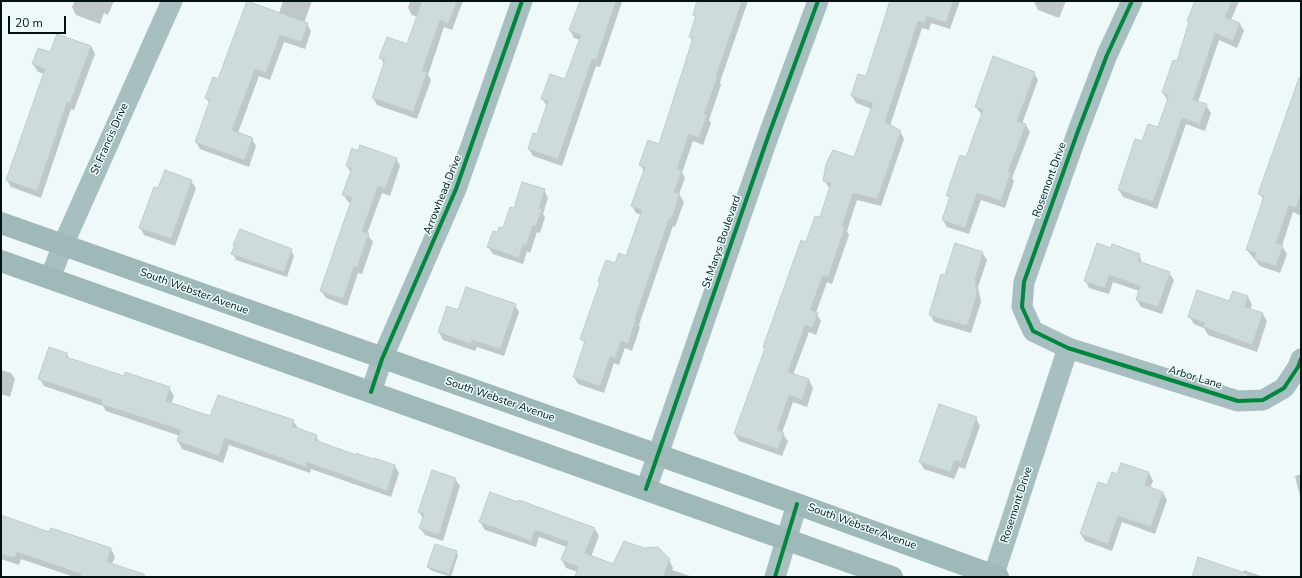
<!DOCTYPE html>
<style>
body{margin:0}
#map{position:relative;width:1302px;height:578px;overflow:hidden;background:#eff9f9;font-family:"Nunito Sans",sans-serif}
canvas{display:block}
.frame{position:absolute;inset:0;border:2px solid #021112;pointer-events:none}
.scale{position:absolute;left:8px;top:16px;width:58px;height:18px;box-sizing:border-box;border:2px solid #021112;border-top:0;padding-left:5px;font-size:12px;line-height:14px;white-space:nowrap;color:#021112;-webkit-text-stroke:3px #ebfdfd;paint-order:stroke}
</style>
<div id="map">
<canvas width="1302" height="578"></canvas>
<div class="frame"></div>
<div class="scale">20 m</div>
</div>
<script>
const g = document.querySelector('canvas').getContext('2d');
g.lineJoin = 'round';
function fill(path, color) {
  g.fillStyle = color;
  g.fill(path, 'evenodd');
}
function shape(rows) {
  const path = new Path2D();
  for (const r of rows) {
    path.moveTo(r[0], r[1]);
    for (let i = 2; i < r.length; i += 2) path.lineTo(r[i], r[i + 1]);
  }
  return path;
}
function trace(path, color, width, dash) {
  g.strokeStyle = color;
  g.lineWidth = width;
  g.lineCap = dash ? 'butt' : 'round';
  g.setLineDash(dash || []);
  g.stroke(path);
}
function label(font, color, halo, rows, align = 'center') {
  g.font = font + ' "Nunito Sans",sans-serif';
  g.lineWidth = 3;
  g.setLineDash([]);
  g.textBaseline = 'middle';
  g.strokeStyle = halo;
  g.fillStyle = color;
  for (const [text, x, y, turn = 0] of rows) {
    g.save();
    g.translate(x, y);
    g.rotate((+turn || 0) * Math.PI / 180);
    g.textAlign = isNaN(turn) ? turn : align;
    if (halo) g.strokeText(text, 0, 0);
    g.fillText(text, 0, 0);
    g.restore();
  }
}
fill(shape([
 [75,1,114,1,108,15,104,13,100,24,76,15,72,7],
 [283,1,312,1,304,23,307,24,311,31,305,49,284,42,270,80,259,76,238,133,252,139,256,146,249,167,200,149,196,142,210,104,206,98,219,80,279,13],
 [410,1,463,1,452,30,444,27,428,75,431,80,417,119,377,105,373,98,384,64,381,58,407,46,417,17,412,15,408,8],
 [581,1,622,2,600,67,596,66,562,166,533,156,529,149,537,135,547,106,542,99,565,80,580,40,574,38,570,30],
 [698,1,748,1,720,82,721,85,709,120,711,123,703,145,693,141,682,173,685,178,679,194,684,202,675,227,673,226,639,325,640,327,632,351,625,348,619,365,614,363,604,393,578,384,574,377,585,344,582,339,601,284,599,281,616,265,627,257,642,215,636,213,632,206,644,172,641,165,660,145,693,42,690,37,696,20,694,15],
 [891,1,960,1,950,29,931,23,929,30,922,28,890,126,900,131,904,139,881,206,857,200,847,231,849,235,832,284,827,282,816,313,821,321,816,335,809,332,793,375,809,380,813,388,807,407,793,402,782,433,788,441,782,456,739,441,735,434,766,350,764,347,807,243,820,218,830,189,824,180,855,158,872,109,856,103,852,96,867,78],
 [1034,1,1066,1,1059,18,1038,10],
 [1196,1,1239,1,1231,20,1240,24,1244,31,1237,48,1219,40,1198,102,1206,105,1211,113,1205,131,1186,124,1157,209,1123,197,1119,190,1142,142,1158,128,1168,101,1163,93,1177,62,1190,24,1188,21],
 [91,46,95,54,74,110,71,109,41,198,11,187,7,180,45,74,38,72,33,64],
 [1034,73,1038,80,1022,124,1026,125,1030,132,1012,178,1014,181,1005,208,981,200,969,234,947,227,943,220,950,199,948,196,966,158,982,115,976,107],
 [1301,84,1301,211,1300,215,1293,212,1282,246,1287,254,1280,273,1260,266,1247,250,1264,201,1260,194],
 [359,152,396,158,400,166,390,196,382,193,367,234,373,242,362,274,358,273,347,306,326,298,321,291,351,203,348,202,344,195,351,173,347,166],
 [191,181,196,188,175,246,144,235,140,227,159,190],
 [544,190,548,198,543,214,545,217,540,233,537,232,530,253,527,251,523,264,493,254,488,247,504,229,514,209],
 [234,245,291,250,294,256,287,277,236,260,233,254,235,247],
 [1111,249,1139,255,1143,264,1169,273,1174,280,1162,314,1141,307,1137,300,1139,291,1113,282,1109,294,1089,288,1085,280],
 [982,252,987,260,978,287,981,302,971,333,934,322,930,314,945,276],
 [1233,292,1248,297,1252,305,1250,310,1263,314,1267,321,1257,352,1208,335,1204,328,1194,324,1189,316,1230,302],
 [515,305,519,312,504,356,477,347,475,351,443,340,439,332,448,308,459,311],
 [67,354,70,360,124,377,169,388,174,396,171,404,211,417,293,421,298,428,316,436,320,443,357,456,374,460,374,459,395,466,399,473,391,497,311,469,310,473,229,445,223,463,182,449,178,441,180,436,106,411,103,406,44,386,40,379],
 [1,370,11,373,15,379,10,397,1,394],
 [976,418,980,426,965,469,959,467,954,479,924,469,920,462],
 [1149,473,1153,481,1150,488,1163,493,1167,500,1155,534,1122,522,1112,551,1085,541,1081,534,1108,486,1118,475],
 [1301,474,1301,500,1295,476],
 [455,479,460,486,443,541,425,535,420,528,423,519,419,512],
 [1,516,50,533,111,549,115,557,112,564,149,577,74,577,21,559,19,565,1,559],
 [480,522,594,528,599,536,591,557,613,565,669,560,673,568,672,570,693,577,577,577,578,572,566,568,562,560,567,547,539,537,536,547,485,530],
 [456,552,458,555,451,577,430,570,428,566],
 [1244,570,1264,577,1193,577,1242,574]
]), '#0003');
const building = shape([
 [247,1,308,23,301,42,280,35,266,73,255,69,232,130,253,138,244,160,195,142,210,100,205,98,213,77,218,79,247,1],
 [422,1,457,1,448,24,440,20,422,71,427,72,413,112,372,98,385,60,379,58,387,37,407,44,422,1],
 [580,1,616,1,596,60,592,59,558,159,528,149,533,133,537,134,548,101,541,99,550,74,565,79,581,35,569,30,580,1],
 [697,1,742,1,716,76,718,76,704,114,707,115,699,138,689,134,677,169,682,170,674,192,680,194,671,220,669,219,635,318,636,319,628,344,621,341,615,358,610,356,600,386,573,377,585,341,580,339,600,282,598,281,606,260,615,263,619,253,626,256,642,210,631,206,645,167,639,165,648,140,659,144,693,38,689,37,696,16,693,15,697,1],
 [890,1,953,1,946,23,927,16,925,23,918,21,885,122,901,131,877,199,853,193,842,226,845,227,828,277,823,275,810,310,818,313,812,328,805,325,788,372,809,379,802,400,789,395,777,430,784,433,778,449,734,434,765,348,763,347,801,240,806,242,815,216,820,217,831,183,823,181,826,164,833,150,854,157,873,103,851,96,858,74,866,76,890,1],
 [1195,1,1232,1,1225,17,1240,23,1233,41,1215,33,1193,100,1207,104,1200,124,1182,118,1153,202,1118,190,1135,139,1142,141,1148,124,1158,127,1169,95,1162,93,1173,60,1177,61,1189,22,1187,21,1195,1],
 [57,34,91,46,70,103,67,102,37,191,6,180,45,69,32,64,38,48,50,52,57,34],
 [993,56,1035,72,1017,121,1026,124,1008,172,1011,172,1001,201,977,193,965,228,942,220,950,196,946,196,960,155,966,157,983,110,975,107,993,56],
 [1299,78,1301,78,1301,192,1296,208,1289,205,1276,243,1283,245,1276,266,1254,259,1256,253,1246,250,1264,196,1258,194,1299,78],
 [360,145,397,158,385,189,378,186,362,231,369,233,357,267,354,266,343,299,320,291,352,198,342,195,352,168,346,166,352,148,358,151,360,145],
 [165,170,192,180,171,239,139,228,154,187,158,188,165,170],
 [522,182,545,189,539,208,542,209,536,226,533,225,526,246,523,244,519,258,487,247,493,231,498,232,499,227,503,228,510,207,514,208,522,182],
 [240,229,292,249,284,272,231,254,235,245,233,245,240,229],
 [955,243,983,252,975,279,977,294,967,326,929,315,941,274,945,275,955,243],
 [1097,243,1111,248,1112,244,1140,254,1138,261,1170,272,1158,307,1136,300,1140,286,1109,275,1105,288,1084,281,1097,243],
 [466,287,516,304,500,349,472,340,471,344,438,332,447,306,458,310,466,287],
 [1197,290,1229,301,1233,291,1248,296,1245,307,1263,313,1252,345,1203,327,1205,323,1188,317,1197,290],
 [49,347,67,353,66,357,124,376,125,372,170,387,166,401,210,416,218,395,294,420,292,426,317,435,315,440,356,455,356,453,373,459,374,458,395,465,387,491,307,462,306,467,225,438,219,456,177,441,181,430,101,404,102,400,38,379,49,347],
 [939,404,977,417,961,462,955,460,950,472,919,462,939,404],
 [1121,463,1149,472,1145,485,1163,492,1151,527,1118,516,1108,544,1080,534,1098,482,1107,485,1112,472,1117,474,1121,463],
 [432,470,456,478,439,535,419,528,424,514,418,512,432,470],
 [490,492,518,502,519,500,595,528,585,553,613,564,624,541,644,548,658,547,670,559,663,577,575,577,578,567,561,560,568,542,535,530,531,541,479,522,490,492],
 [1,515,49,532,51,528,111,548,107,562,144,574,144,577,80,577,81,574,17,552,15,558,1,554,1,515],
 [435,544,457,551,449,574,427,567,435,544],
 [1198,557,1248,574,1247,577,1192,577,1198,557]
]);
fill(building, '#cddbdb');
trace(building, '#c0cccd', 1);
trace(shape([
 [1132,1,1107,55,1078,131,1024,282,1022,307,1033,331,1068,348,1238,401,1263,400,1284,388,1298,367,1301,359],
 [50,278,63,245,172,1],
 [371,392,382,359,456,189,522,1],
 [646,489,769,134,818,1],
 [775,577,797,504],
 [993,577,1068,348]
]), '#a7bfc0', 21);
trace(shape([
 [1,223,797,504,998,577],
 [1,261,892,577]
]), '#9fb8b8', 22);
trace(shape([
 [1132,1,1107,55,1078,131,1024,282,1022,307,1033,331,1068,348,1238,401,1263,400,1284,388,1298,367,1301,359],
 [371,392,382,359,456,189,522,1],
 [646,489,769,134,818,1],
 [775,577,797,504]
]), '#00873e', 4);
label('11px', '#021112', '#ebfdfd', [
 ["St Francis Drive",110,139,-66],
 ["Rosemont Drive",1050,180,-70],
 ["Arrowhead Drive",443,195,-68],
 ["St Marys Boulevard",722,242,-71],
 ["South Webster Avenue",194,292,20],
 ["Arbor Lane",1195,378,17],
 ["South Webster Avenue",500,400,19],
 ["Rosemont Drive",1017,505,-72],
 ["South Webster Avenue",862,527,20]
]);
</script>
